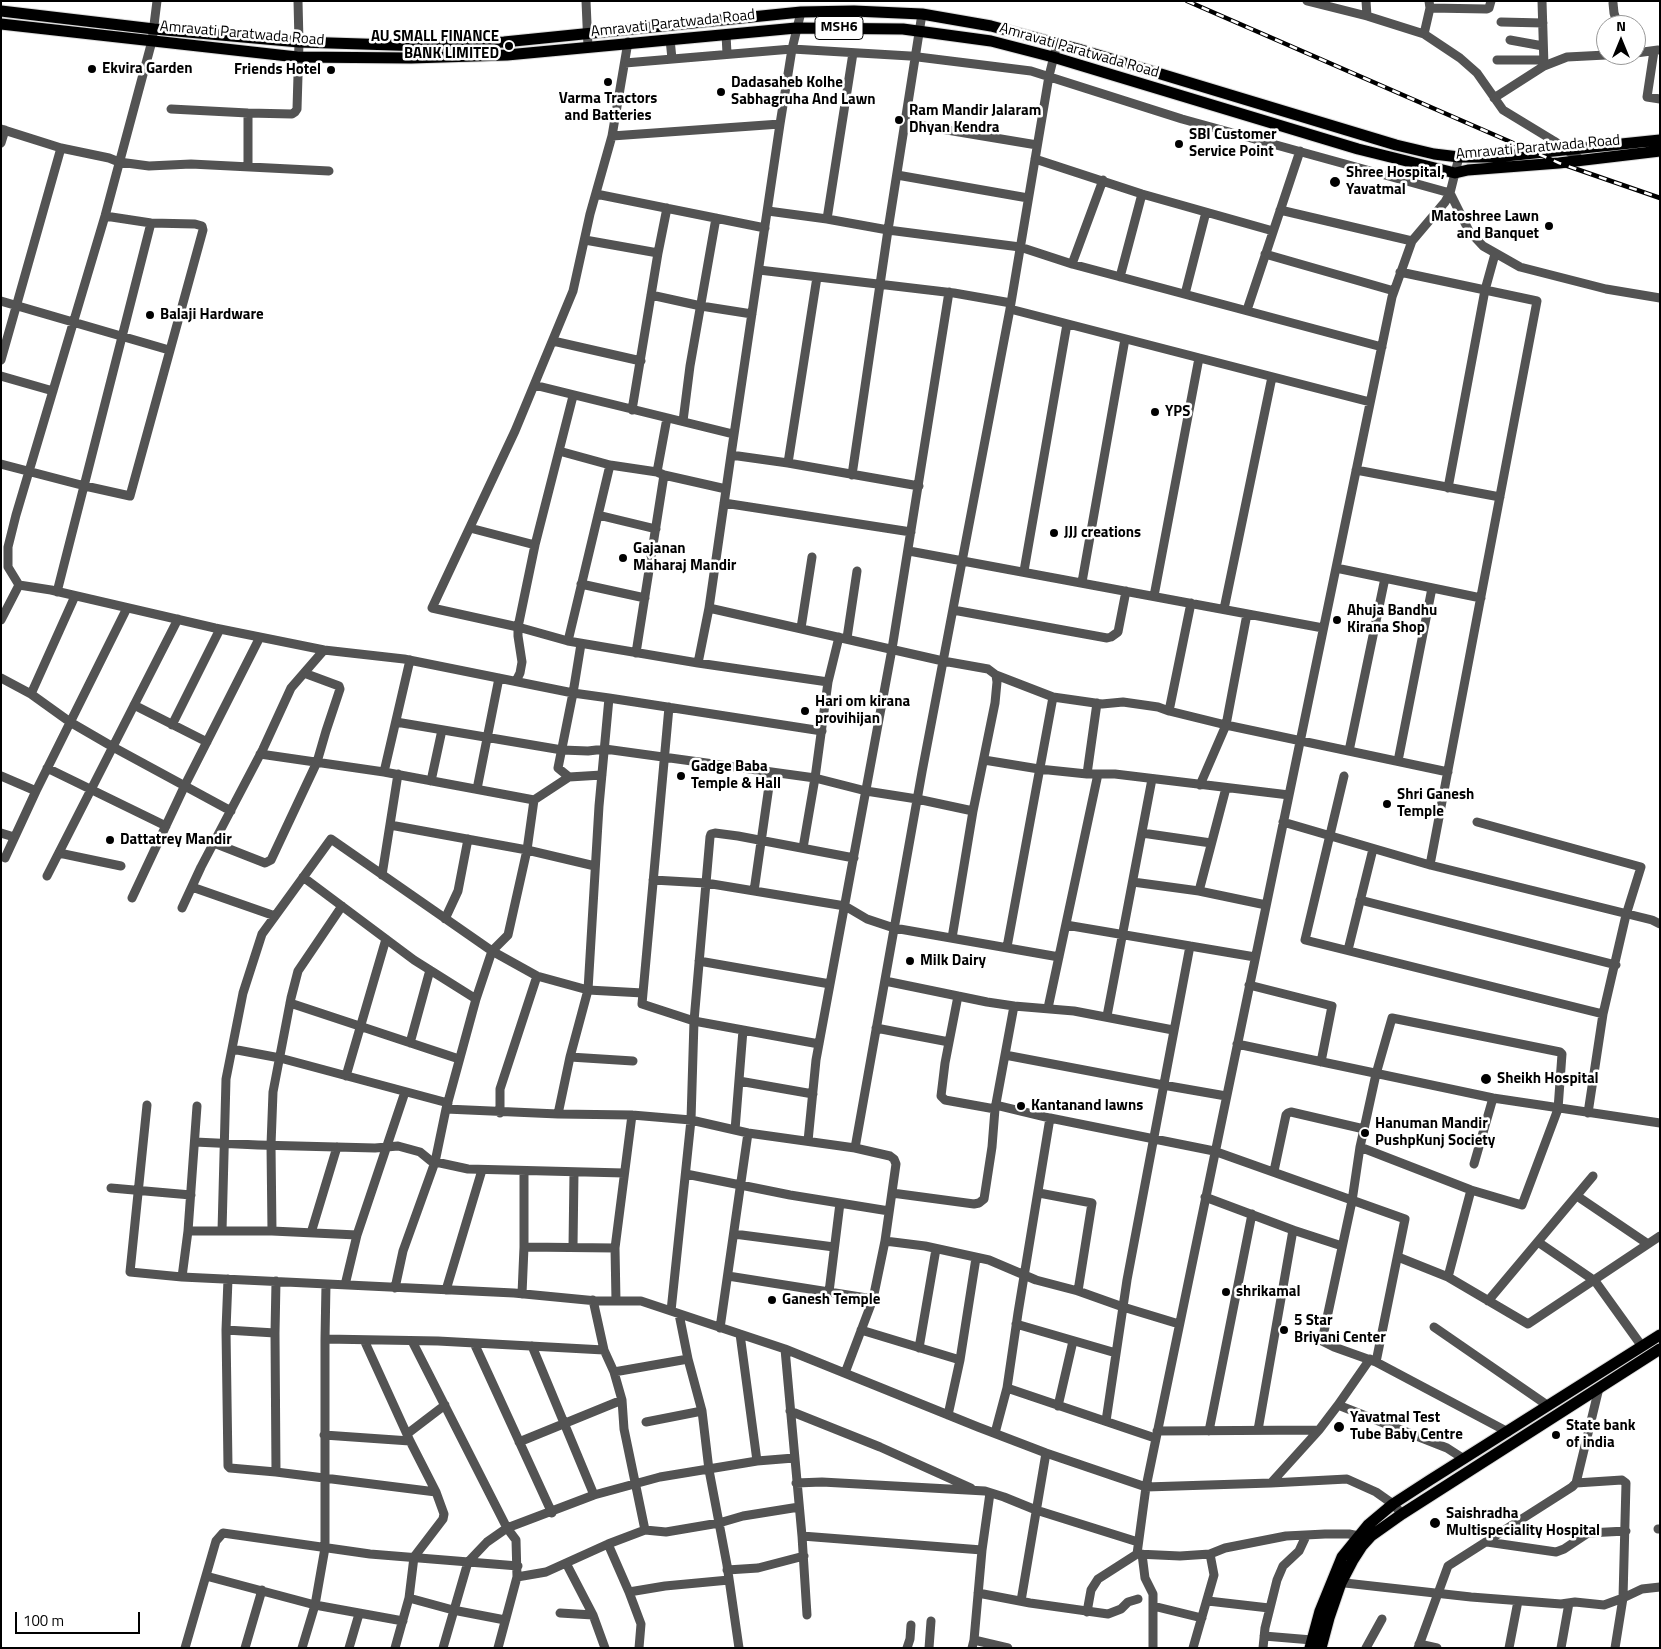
<!DOCTYPE html>
<style>
body{margin:0}
#map{position:relative;width:1661px;height:1649px;overflow:hidden;background:#fff;font-family:"Titillium Web",sans-serif}
canvas{display:block}
.frame{position:absolute;inset:0;border:2px solid #000;pointer-events:none}
.north{position:absolute;left:1596px;top:15px;width:50px;height:50px;box-sizing:border-box;background:#fff;border:1px solid #999;border-radius:50%;rotate:0deg;font-size:14px;font-weight:700;line-height:20px;text-align:center;color:#000}
.north::after{content:'';display:block;margin:auto;width:18px;height:22px;background:#000;clip-path:polygon(50% 0,100% 100%,50% 72%,0 100%)}
.scale{position:absolute;left:15px;top:1612px;width:125px;height:22px;box-sizing:border-box;border:2px solid #000;border-top:0;padding-left:6px;font-size:15px;line-height:18px;white-space:nowrap;color:#000;-webkit-text-stroke:4px #fff;paint-order:stroke}
</style>
<div id="map">
<canvas width="1661" height="1649"></canvas>
<div class="frame"></div>
<div class="north">N</div>
<div class="scale">100 m</div>
</div>
<script>
const g = document.querySelector('canvas').getContext('2d');
g.lineJoin = 'round';
function shape(rows) {
  const path = new Path2D();
  for (const r of rows) {
    path.moveTo(r[0], r[1]);
    for (let i = 2; i < r.length; i += 2) path.lineTo(r[i], r[i + 1]);
  }
  return path;
}
function trace(path, color, width, dash) {
  g.strokeStyle = color;
  g.lineWidth = width;
  g.lineCap = dash ? 'butt' : 'round';
  g.setLineDash(dash || []);
  g.stroke(path);
}
function label(font, color, halo, rows, align = 'center') {
  g.font = font + ' "Titillium Web",sans-serif';
  g.lineWidth = 5;
  g.setLineDash([]);
  g.textBaseline = 'middle';
  g.strokeStyle = halo;
  g.fillStyle = color;
  for (const [text, x, y, turn = 0] of rows) {
    g.save();
    g.translate(x, y);
    g.rotate((+turn || 0) * Math.PI / 180);
    g.textAlign = isNaN(turn) ? turn : align;
    if (halo) g.strokeText(text, 0, 0);
    g.fillText(text, 0, 0);
    g.restore();
  }
}
const major = shape([
 [1,11,154,29,299,42,425,46,504,42,801,12,854,11,922,14,991,26,1078,49,1396,145,1434,154,1459,157,1496,157,1660,140],
 [1,24,297,57,411,58,507,55,796,28,903,29,991,41,1053,57,1358,149,1455,173,1468,170,1559,163,1660,151],
 [1310,1648,1320,1611,1342,1557,1368,1525,1393,1504,1430,1480,1660,1335],
 [1321,1648,1329,1618,1341,1583,1353,1560,1362,1546,1371,1536,1402,1514,1660,1349]
]);
trace(major, '#dbdbdb', 13);
trace(shape([
 [157,1,152,41,105,216,16,515,8,547,8,567,19,585,51,590,215,628,324,650,404,659,573,693,609,698,599,806,588,990,570,1057,558,1114,632,1115,691,1120,671,1311,785,1349,978,1427,1046,1453,1146,1487,1137,1554],
 [586,1,588,47],
 [1307,1,1367,16,1424,34,1460,58,1477,73,1503,110,1554,141,1581,160],
 [1366,1,1367,16],
 [1542,1,1544,66],
 [1613,3,1614,13,1618,25],
 [1430,8,1487,9,1489,8,1491,1],
 [801,12,792,49,780,124,731,455,788,463,919,486],
 [1501,22,1543,23],
 [726,34,727,54],
 [1424,34,1430,8,1429,1],
 [670,39,672,59],
 [1510,40,1543,46],
 [628,42,612,136,590,214,573,291,515,431,432,608,518,627,568,641,698,663,828,682],
 [1654,51,1647,97,1660,99],
 [1636,53,1658,50],
 [1497,60,1543,60],
 [625,63,792,49,910,56,1031,71,1182,119,1450,193,1469,231,1483,246,1520,267,1606,289,1660,298],
 [1494,98,1544,66,1567,57,1606,55],
 [171,109,248,113,292,114,295,112,297,109,299,42,298,1],
 [905,123,1037,145],
 [1,129,61,148,109,158,119,162,149,166,191,164,329,171],
 [612,136,780,124],
 [1,143,5,130],
 [1035,159,1142,194,1273,231],
 [248,167,248,113],
 [897,175,1028,198],
 [596,194,765,228],
 [1280,210,1412,241],
 [768,211,827,219,888,230,1020,247,1072,264,1382,347],
 [827,219,853,53],
 [585,240,658,253],
 [1265,254,1394,291],
 [1072,264,1103,180],
 [759,270,954,293,1011,303],
 [1400,272,1537,301,1430,865],
 [1120,277,1142,194],
 [1185,294,1206,212],
 [651,295,701,306,752,314],
 [1,301,169,350],
 [1010,309,1370,402],
 [1247,310,1300,151],
 [553,341,641,361],
 [1,360,61,148],
 [1,376,53,391],
 [534,385,733,434],
 [632,410,658,253,667,208],
 [683,421,690,366,716,218],
 [559,451,610,465,657,472,664,475,726,489],
 [788,463,817,277],
 [1,464,85,486,130,496,203,230,202,226,195,224,151,223,105,216],
 [1356,470,1500,497],
 [657,472,667,418],
 [852,475,888,230,922,14],
 [1448,488,1485,290,1495,254],
 [724,503,911,532],
 [598,515,656,529],
 [470,528,535,545],
 [909,551,1323,628],
 [1336,568,1481,598],
 [1024,571,1067,324],
 [1082,582,1125,339],
 [581,584,645,598],
 [57,592,151,223],
 [1154,596,1199,358],
 [709,608,943,661,988,669,996,675,997,682,995,703,973,811,952,938],
 [1224,609,1272,377],
 [953,610,1107,638,1111,637,1118,632,1126,591],
 [1,620,19,585],
 [801,628,812,557],
 [847,638,857,571],
 [568,641,610,465],
 [636,653,664,475],
 [698,663,709,608,731,455],
 [996,675,1053,697,1102,704,1123,702,1158,707,1169,711,1226,725,1448,772],
 [1,678,31,694,70,722,113,747,231,811],
 [516,681,520,673,522,662,518,636,518,627,535,545,573,396],
 [31,694,75,596],
 [609,698,822,731],
 [134,705,207,742],
 [669,707,642,1004,694,1021,819,1044],
 [1169,711,1191,603],
 [396,722,562,750,588,751,605,749,815,778,866,791,917,799,973,811],
 [172,725,220,629],
 [1349,751,1385,578],
 [260,754,384,772,534,800],
 [984,760,1039,769,1087,774,1115,774,1289,795],
 [1398,761,1432,588],
 [47,768,166,826],
 [384,772,410,660],
 [1087,774,1097,703],
 [1,776,36,791],
 [1344,776,1305,940,1603,1014],
 [569,777,602,775],
 [431,781,442,730],
 [1200,785,1226,725,1247,614],
 [477,789,499,678],
 [1283,822,1430,865,1652,920,1660,924],
 [1477,822,1641,867,1626,915,1603,1014,1588,1113],
 [390,825,527,850,595,866],
 [1,833,14,837],
 [1142,833,1211,843],
 [214,843,265,863,271,860,317,762,326,731,340,689,339,686,304,673],
 [803,848,815,778,828,682,839,637],
 [59,853,121,866],
 [5,858,36,791,127,608],
 [382,875,398,774],
 [47,876,178,619],
 [303,877,414,960,476,999],
 [653,880,706,883,845,906,867,919,894,928,1059,957],
 [1133,882,1199,891,1266,905],
 [192,887,275,916],
 [754,891,771,772],
 [1199,891,1226,788],
 [132,898,185,785,260,637],
 [1360,900,1616,965],
 [182,908,201,867,263,749,291,688,324,650],
 [445,919,458,891,468,839],
 [1066,925,1255,957],
 [1007,947,1053,697],
 [1348,950,1373,849],
 [699,961,830,984],
 [885,981,987,1002,1014,1006,1074,1011,1173,1030],
 [1249,985,1332,1006,1321,1062],
 [958,996,945,1063,941,1096,945,1100,995,1109],
 [290,1003,459,1059],
 [1048,1008,1098,774],
 [1107,1016,1152,779],
 [876,1028,949,1042],
 [410,1043,430,970],
 [1237,1044,1493,1098,1660,1123],
 [232,1049,280,1058,448,1103],
 [1005,1055,1163,1085,1226,1096],
 [570,1057,633,1061],
 [346,1076,386,939],
 [739,1081,813,1094],
 [147,1105,130,1272,182,1277,514,1293,597,1301,641,1301,671,1311],
 [996,1105,1050,1118,1214,1151,1405,1219,1376,1362],
 [446,1109,558,1114],
 [500,1113,500,1089,537,976],
 [735,1130,743,1030],
 [808,1141,816,1060,892,649,949,292],
 [195,1142,258,1145,375,1148,398,1146,420,1152,431,1161,468,1169,624,1173],
 [1360,1147,1471,1190,1522,1205,1558,1109,1562,1054,1560,1052,1392,1018,1376,1074,1364,1129,1360,1147,1352,1201,1322,1341,1334,1347,1376,1362,1508,1432],
 [855,1148,922,772,1010,309,1049,76,1057,44],
 [1474,1164,1493,1098],
 [1274,1171,1286,1115,1288,1113,1291,1112,1364,1129],
 [686,1174,790,1195,889,1211],
 [111,1188,191,1195],
 [892,1193,974,1204,979,1203,984,1199,992,1147,995,1109,1014,1006],
 [1039,1193,1092,1203,1078,1291],
 [1577,1196,1648,1244],
 [1205,1197,1293,1230,1342,1246],
 [188,1231,272,1231,357,1235],
 [222,1231,226,1079,243,993,262,934,331,839,492,951,537,976,588,990,643,993],
 [272,1231,271,1145,273,1092,291,998,298,971,342,906],
 [311,1233,337,1147],
 [734,1234,834,1247],
 [885,1241,925,1246,989,1260,1036,1280,1078,1291,1123,1307,1179,1324],
 [1538,1242,1595,1281,1641,1345],
 [524,1247,615,1248],
 [573,1247,574,1172],
 [1398,1257,1448,1277,1528,1324,1660,1236],
 [728,1276,873,1299],
 [182,1277,188,1231,197,1106],
 [1448,1277,1471,1190],
 [228,1279,226,1330,228,1466,230,1468,276,1472,436,1492],
 [345,1285,357,1235,405,1092],
 [395,1288,403,1251,435,1162,446,1109,476,999,492,951,508,935,527,850,534,800,569,777,558,768,573,693,581,644],
 [446,1290,482,1170],
 [829,1292,840,1203],
 [522,1294,524,1247,524,1171],
 [593,1300,604,1350,614,1372,688,1359],
 [616,1301,615,1248,632,1115],
 [1488,1301,1593,1176],
 [679,1314,688,1359,702,1411,709,1470,727,1565,739,1648],
 [1016,1324,1116,1353],
 [1434,1327,1547,1405],
 [720,1328,748,1133],
 [226,1330,275,1333],
 [861,1330,960,1360],
 [740,1334,757,1461],
 [325,1339,438,1341,604,1350],
 [364,1340,410,1441,436,1492,444,1514,443,1519,414,1557,409,1598,395,1648],
 [412,1341,507,1528,516,1540,517,1577,498,1648],
 [474,1343,552,1513],
 [532,1346,594,1495],
 [919,1348,936,1249],
 [785,1349,802,1536,807,1615],
 [614,1372,622,1400,624,1429,645,1530],
 [845,1373,873,1299,885,1241,896,1164,894,1159,890,1156,855,1148,748,1133,691,1120,694,1021,710,837,711,834,715,833,738,836,854,858],
 [1007,1388,1155,1438],
 [1338,1405,1370,1359],
 [1058,1406,1073,1341],
 [790,1411,880,1447,971,1488],
 [948,1415,960,1360,976,1258],
 [1106,1421,1127,1280,1190,946],
 [646,1422,702,1411],
 [1258,1430,1293,1230],
 [1157,1431,1319,1430,1338,1405,1447,1448,1464,1459],
 [1209,1431,1252,1214],
 [995,1433,1007,1388,1018,1313,1050,1118],
 [407,1434,445,1405],
 [324,1435,410,1441],
 [519,1442,622,1400],
 [276,1472,275,1333,276,1281],
 [796,1483,822,1482,985,1491,1004,1497,1036,1510,1138,1542],
 [1271,1483,1319,1430],
 [1576,1483,1622,1480,1626,1483,1623,1598,1615,1648],
 [1402,1514,1393,1504,1376,1492,1347,1479,1271,1483,1146,1487,1392,297,1412,241,1445,202,1450,193,1459,157],
 [1658,1529,1660,1529],
 [802,1536,982,1550],
 [1487,1542,1556,1552,1564,1549,1588,1533,1626,1531],
 [608,1544,629,1592,641,1624,639,1648],
 [1142,1554,1145,1578,1153,1594,1153,1648],
 [566,1563,593,1615,605,1648],
 [727,1570,758,1568,804,1556],
 [206,1576,315,1605,403,1621],
 [517,1577,546,1572,608,1544,645,1530,666,1532,719,1523,743,1516,799,1507],
 [1336,1582,1471,1597,1561,1604,1575,1602,1604,1605,1623,1598,1642,1589,1660,1587],
 [629,1592,665,1586,729,1580],
 [978,1593,1030,1603,1108,1614,1121,1609,1128,1602,1138,1599],
 [409,1598,453,1610,505,1620],
 [1021,1601,1046,1453],
 [1208,1601,1269,1608],
 [1153,1606,1202,1618],
 [1087,1612,1091,1590,1098,1579,1137,1554,1180,1556,1210,1554,1225,1548,1286,1536,1325,1534,1349,1534,1359,1536],
 [560,1613,593,1615],
 [1264,1636,1312,1640],
 [974,1640,1008,1648],
 [1419,1644,1437,1648],
 [185,1648,216,1541,223,1533,370,1554,518,1566],
 [245,1648,262,1590],
 [302,1648,315,1605,325,1548,325,1339,326,1284],
 [349,1648,359,1614],
 [443,1648,468,1562,487,1542,507,1528,594,1495,660,1477,757,1461,794,1458],
 [907,1648,910,1639,911,1625],
 [929,1648,931,1621],
 [972,1648,974,1640,982,1550,990,1493],
 [1193,1648,1214,1575,1210,1554],
 [1263,1648,1265,1628,1277,1580,1283,1566,1299,1551,1306,1536],
 [1366,1648,1382,1619],
 [1418,1648,1448,1566,1572,1487,1576,1483,1599,1388],
 [1509,1648,1518,1601],
 [1561,1648,1569,1603]
]), '#535353', 9);
trace(major, '#000', 11);
const rail = shape([
 [1187,1,1559,163,1660,198]
]);
trace(rail, '#000', 4.5);
trace(rail, '#fff', 2.5, [8]);
for (const [x, y, r, color] of [
 [509,46,5,"#000"],
 [92,69,5,"#000"],
 [331,70,5,"#000"],
 [608,82,5,"#000"],
 [721,92,5,"#000"],
 [899,120,5,"#000"],
 [1179,144,5,"#000"],
 [1335,182,6,"#000"],
 [1549,226,5,"#000"],
 [150,315,5,"#000"],
 [1155,412,5,"#000"],
 [1054,533,5,"#000"],
 [623,558,5,"#000"],
 [1337,620,5,"#000"],
 [805,711,5,"#000"],
 [681,776,5,"#000"],
 [1387,804,5,"#000"],
 [110,840,5,"#000"],
 [910,961,5,"#000"],
 [1486,1079,6,"#000"],
 [1021,1106,5,"#000"],
 [1365,1133,5,"#000"],
 [1226,1292,5,"#000"],
 [772,1300,5,"#000"],
 [1284,1330,5,"#000"],
 [1339,1427,6,"#000"],
 [1556,1435,5,"#000"],
 [1435,1523,6,"#000"]
]) {
  const dot = new Path2D();
  dot.arc(x, y, r, 0, 2 * Math.PI);
  g.fillStyle = color;
  g.fill(dot);
  trace(dot, '#fff', 2);
}
for (const [x, y, w] of [
 [839,28,48]
]) {
  const box = new Path2D();
  box.roundRect(x - w / 2, y - 11.5, w, 23, 4);
  g.fillStyle = '#fff';
  g.fill(box);
  trace(box, '#000', 1);
}
label('bold 14px', '#000', null, [
 ["MSH6",839,28]
]);
label('15px', '#000', '#fff', [
 ["Amravati Paratwada Road",673,24,-6],
 ["Amravati Paratwada Road",242,34,5],
 ["Amravati Paratwada Road",1079,51,16],
 ["Amravati Paratwada Road",1538,148,-5]
]);
label('bold 15px', '#000', '#fff', [
 ["AU SMALL FINANCE",499,37,"right"],
 ["BANK LIMITED",499,54,"right"],
 ["Ekvira Garden",102,69],
 ["Friends Hotel",321,70,"right"],
 ["Dadasaheb Kolhe",731,83],
 ["Sabhagruha And Lawn",731,100],
 ["Varma Tractors",608,99,"center"],
 ["and Batteries",608,116,"center"],
 ["Ram Mandir Jalaram",909,111],
 ["Dhyan Kendra",909,128],
 ["SBI Customer",1189,135],
 ["Service Point",1189,152],
 ["Shree Hospital,",1346,173],
 ["Yavatmal",1346,190],
 ["Matoshree Lawn",1539,217,"right"],
 ["and Banquet",1539,234,"right"],
 ["Balaji Hardware",160,315],
 ["YPS",1165,412],
 ["JJJ creations",1064,533],
 ["Gajanan",633,549],
 ["Maharaj Mandir",633,566],
 ["Ahuja Bandhu",1347,611],
 ["Kirana Shop",1347,628],
 ["Hari om kirana",815,702],
 ["provihijan",815,719],
 ["Gadge Baba",691,767],
 ["Temple & Hall",691,784],
 ["Shri Ganesh",1397,795],
 ["Temple",1397,812],
 ["Dattatrey Mandir",120,840],
 ["Milk Dairy",920,961],
 ["Sheikh Hospital",1497,1079],
 ["Kantanand lawns",1031,1106],
 ["Hanuman Mandir",1375,1124],
 ["PushpKunj Society",1375,1141],
 ["shrikamal",1236,1292],
 ["Ganesh Temple",782,1300],
 ["5 Star",1294,1321],
 ["Briyani Center",1294,1338],
 ["Yavatmal Test",1350,1418],
 ["Tube Baby Centre",1350,1435],
 ["State bank",1566,1426],
 ["of india",1566,1443],
 ["Saishradha",1446,1514],
 ["Multispeciality Hospital",1446,1531]
], 'left');
</script>
